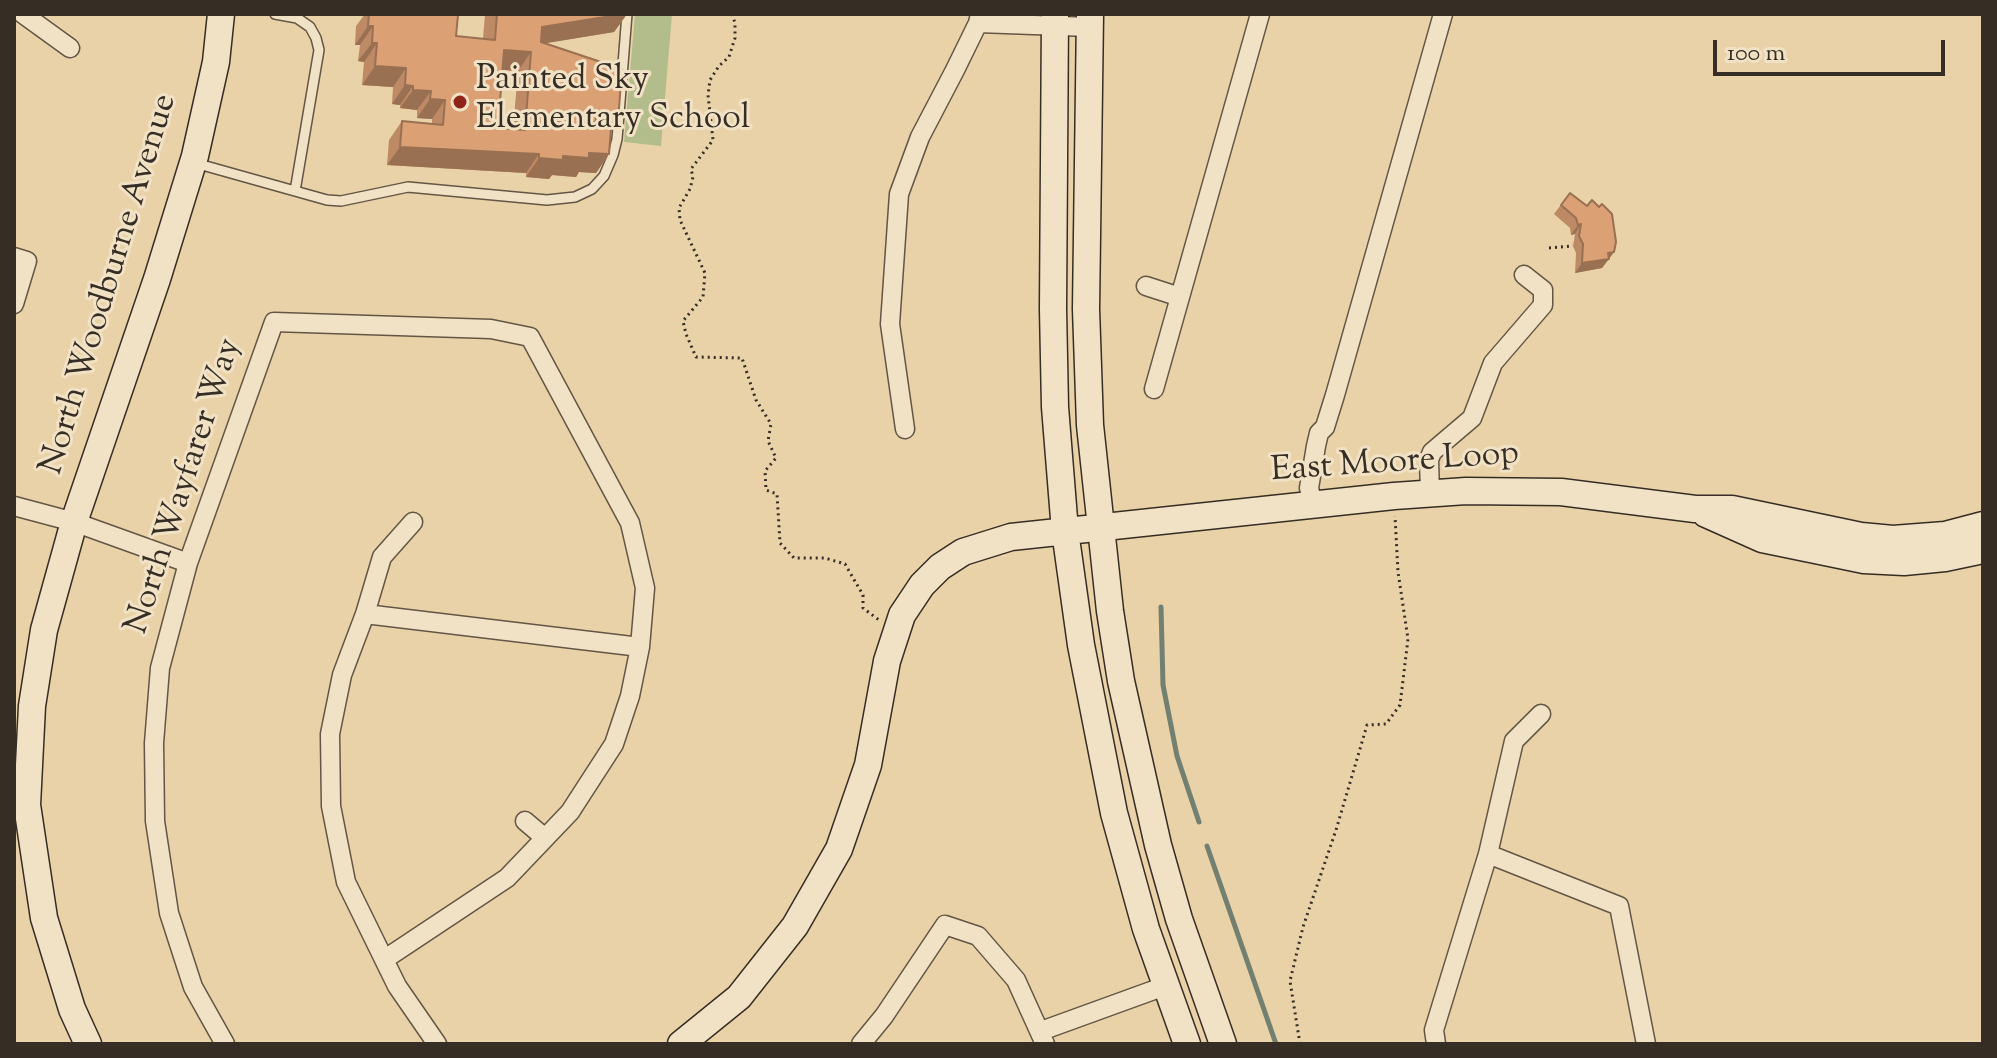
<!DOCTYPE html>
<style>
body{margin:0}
#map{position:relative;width:1997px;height:1058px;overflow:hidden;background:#e9d2a8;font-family:"Sorts Mill Goudy",serif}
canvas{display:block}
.frame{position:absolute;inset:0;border:16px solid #362d24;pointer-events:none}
.scale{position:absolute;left:1713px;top:40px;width:232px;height:36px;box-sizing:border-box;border:4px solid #362d24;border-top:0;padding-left:10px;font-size:24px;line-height:28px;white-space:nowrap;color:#362d24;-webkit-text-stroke:6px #f1e2c6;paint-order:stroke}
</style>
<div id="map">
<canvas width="1997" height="1058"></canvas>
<div class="frame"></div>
<div class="scale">100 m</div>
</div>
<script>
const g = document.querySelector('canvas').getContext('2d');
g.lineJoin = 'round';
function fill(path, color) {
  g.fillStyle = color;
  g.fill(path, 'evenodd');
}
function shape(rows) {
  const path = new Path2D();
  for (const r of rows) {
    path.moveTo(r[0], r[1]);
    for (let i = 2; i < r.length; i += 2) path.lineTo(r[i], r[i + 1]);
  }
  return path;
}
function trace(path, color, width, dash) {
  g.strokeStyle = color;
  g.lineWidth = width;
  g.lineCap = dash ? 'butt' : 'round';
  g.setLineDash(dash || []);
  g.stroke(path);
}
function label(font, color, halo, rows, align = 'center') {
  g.font = font + ' "Sorts Mill Goudy",serif';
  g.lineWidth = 6;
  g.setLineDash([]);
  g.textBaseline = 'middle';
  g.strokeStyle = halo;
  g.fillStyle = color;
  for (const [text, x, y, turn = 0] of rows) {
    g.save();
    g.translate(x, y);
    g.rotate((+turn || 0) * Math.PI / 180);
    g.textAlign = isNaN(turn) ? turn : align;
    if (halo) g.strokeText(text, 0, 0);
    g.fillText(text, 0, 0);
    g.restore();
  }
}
fill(shape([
 [635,14,672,14,661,146,624,142]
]), '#b2bd8b');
trace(shape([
 [1161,607,1163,685,1177,756,1199,822],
 [1207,846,1276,1044]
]), '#718071', 5);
const lane = shape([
 [275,14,297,18,310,27,316,38,319,50,295,191],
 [195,163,327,200,341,201,408,187,547,200,575,197,592,189,604,176,613,155,617,139,627,14]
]);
const street = shape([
 [23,14,70,48],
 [978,23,1089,27],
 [14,257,27,261,14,304],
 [1146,286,1180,297],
 [1154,389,1260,14],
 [905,429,890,324,899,194,920,137,955,70,978,23,980,14],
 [1430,493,1429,460,1432,452,1472,418,1493,363,1543,305,1543,290,1524,275],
 [1313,505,1309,488,1316,446,1319,433,1325,427,1335,395,1443,14],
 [14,506,74,522,188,563],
 [413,522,382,557,365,614,342,675,330,734,331,806,346,882,397,986,437,1044],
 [365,614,640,647],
 [525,821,545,838],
 [1488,854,1619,906,1646,1044],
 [1041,1031,1165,986],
 [225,1044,193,987,169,913,155,821,154,743,160,668,188,563,274,322,491,329,530,337,630,523,645,588,640,647,630,696,614,744,570,812,507,878,385,959],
 [861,1044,884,1016,945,925,978,936,1016,980,1045,1044],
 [1436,1044,1434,1030,1488,854,1514,741,1541,714]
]);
const secondary = shape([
 [1055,14,1053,309,1055,407,1065,531,1081,645,1114,813,1146,929,1187,1044],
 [1090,14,1086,309,1090,425,1110,611,1121,681,1158,845,1179,919,1223,1044],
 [1706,514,1762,539,1864,560,1904,562,1945,558,1983,550],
 [88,1044,72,1009,44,918,27,805,32,706,44,630,74,522,157,279,195,156,216,62,221,14],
 [681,1044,739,997,795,926,839,849,868,765,887,661,902,615,922,585,940,567,963,552,1011,537,1394,496,1466,491,1561,492,1695,509,1732,509,1861,536,1893,539,1945,535,1983,525]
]);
trace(lane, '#635645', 12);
trace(street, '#635645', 21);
trace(secondary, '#362d24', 29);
trace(shape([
 [732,14,735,23,735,38,729,57,719,66,710,80,708,95,713,140,691,169,693,177,690,189,679,208,680,220,705,273,703,297,683,321,686,334,696,357,742,358,756,400,771,424,768,441,776,458,765,471,766,490,777,494,780,543,794,558,825,558,845,564,863,595,863,608,879,620],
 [1549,248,1573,246],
 [1300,1044,1290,981,1303,927,1336,830,1367,725,1386,724,1400,705,1408,639,1398,572,1395,516]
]), '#362d24', 3, [2, 4]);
trace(lane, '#f1e2c6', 9);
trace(street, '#f1e2c6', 18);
trace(secondary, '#f1e2c6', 26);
fill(shape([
 [365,14,447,14,456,36,483,39,485,14,627,14,614,32,545,43,611,131,609,154,596,173,579,172,576,177,552,175,549,179,526,177,526,173,387,165,389,140,402,121,432,124,432,119,417,118,417,110,400,108,400,105,392,104,393,87,362,85,364,62,358,61,360,45,355,45,356,26],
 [503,70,518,71,513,129,498,128],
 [1570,193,1614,252,1602,268,1575,273,1576,253,1573,246,1575,234,1571,235,1570,228,1554,214]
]), '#bd8a65');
fill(shape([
 [627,14,614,32,529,46,542,27],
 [368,26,373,26,360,45,355,45],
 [372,43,377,43,364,62,358,61],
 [504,50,531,52,518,71,491,69],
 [375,66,406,68,393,87,362,85],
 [405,85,413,86,400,105,392,104],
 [413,90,431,91,417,110,400,108],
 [430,99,445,100,432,119,417,118],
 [596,119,618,121,604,139,582,141,584,121],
 [400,147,539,154,526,173,387,165],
 [589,153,609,154,596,173,579,172,576,177,552,175,549,179,526,177,539,158],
 [1581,224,1575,234,1571,235,1578,225],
 [1614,252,1602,268,1575,273,1582,263,1608,253]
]), '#9a7052');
const building = shape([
 [369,14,447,14,458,15,456,36,495,40,497,14,624,14,542,27,541,42,622,69,618,121,596,119,596,122,584,121,584,126,611,128,609,154,589,153,589,158,563,156,563,160,539,158,539,154,400,147,402,121,443,125,445,100,430,99,431,91,413,90,413,86,405,85,406,68,375,66,377,43,372,43,373,26,368,26,369,14],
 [504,50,531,52,525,130,498,128,504,50],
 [557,119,571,120,571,125,557,124,557,119],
 [1570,193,1587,206,1592,200,1599,207,1602,204,1612,214,1616,242,1614,252,1608,253,1609,259,1582,263,1583,244,1579,236,1581,224,1578,225,1576,218,1561,205,1570,193]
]);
fill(building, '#dca075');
trace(building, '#9a7052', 2);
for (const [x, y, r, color] of [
 [460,102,8,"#8f2418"]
]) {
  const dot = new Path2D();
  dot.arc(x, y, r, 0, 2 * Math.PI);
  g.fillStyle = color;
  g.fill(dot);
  trace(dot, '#f1e2c6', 3);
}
label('34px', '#362d24', '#f1e2c6', [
 ["Painted Sky",476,82],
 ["Elementary School",476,121]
], 'left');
label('34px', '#362d24', '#f1e2c6', [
 ["North Woodburne Avenue",111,285,-73],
 ["East Moore Loop",1395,465,-4],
 ["North Wayfarer Way",186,487,-72]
]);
</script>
